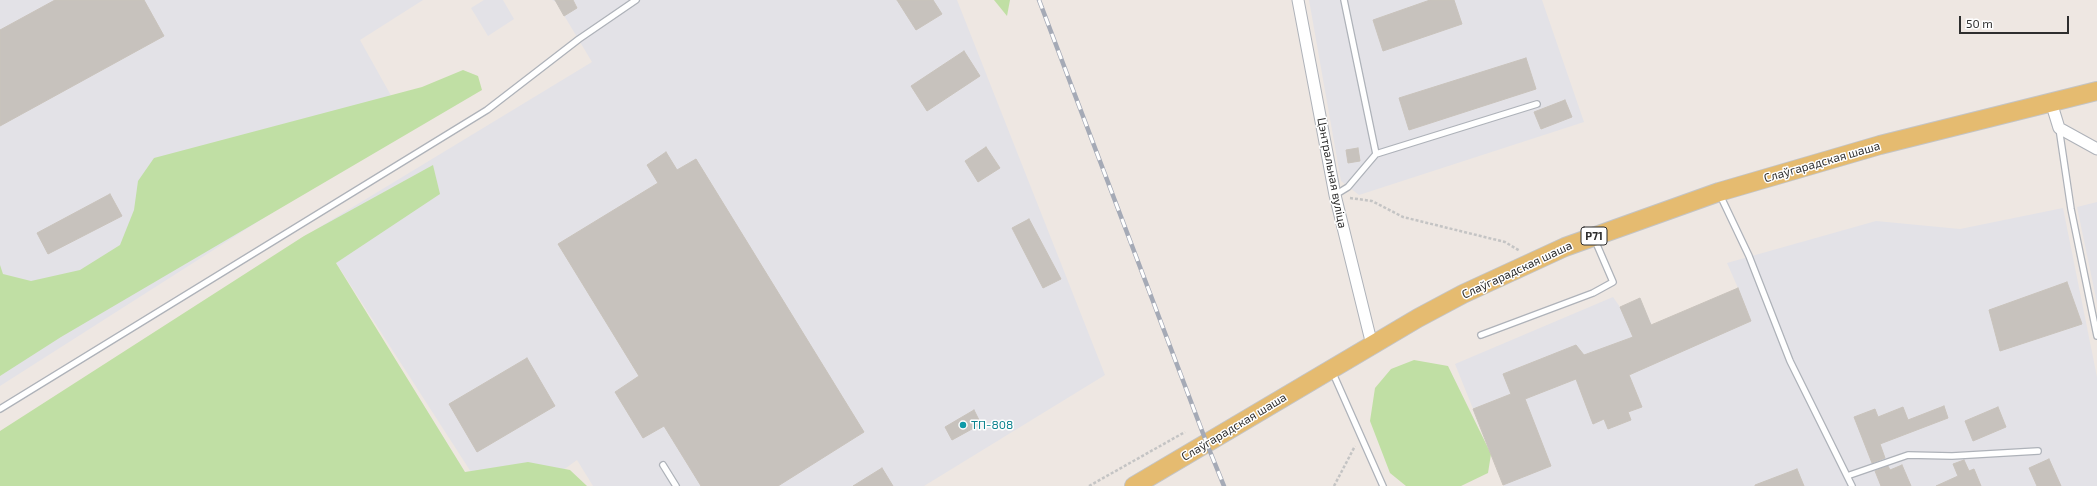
<!DOCTYPE html>
<meta charset="utf-8">
<style>
body{margin:0}
#map{position:relative;width:2097px;height:486px;overflow:hidden;background:#eee7e2;font-family:"Exo 2",sans-serif}
canvas{display:block}
.scale{position:absolute;left:1959px;top:16px;width:110px;height:18px;box-sizing:border-box;border:2px solid #2e2e2e;border-top:0;padding-left:5px;font-size:12px;line-height:14px;white-space:nowrap;color:#2e2e2e;-webkit-text-stroke:3px #fff;paint-order:stroke}
</style>
<div id="map">
<canvas width="2097" height="486"></canvas>
<div class="scale">50 m</div>
</div>
<script>
const g = document.querySelector('canvas').getContext('2d');
g.lineJoin = 'round';
function fill(path, color) {
  g.fillStyle = color;
  g.fill(path, 'evenodd');
}
function shape(rows) {
  const path = new Path2D();
  for (const r of rows) {
    path.moveTo(r[0], r[1]);
    for (let i = 2; i < r.length; i += 2) path.lineTo(r[i], r[i + 1]);
  }
  return path;
}
function trace(path, color, width, dash) {
  g.strokeStyle = color;
  g.lineWidth = width;
  g.lineCap = dash ? 'butt' : 'round';
  g.setLineDash(dash || []);
  g.stroke(path);
}
function label(font, color, halo, rows, align = 'center') {
  g.font = font + ' "Exo 2",sans-serif';
  g.lineWidth = 3;
  g.setLineDash([]);
  g.textBaseline = 'middle';
  g.strokeStyle = halo;
  g.fillStyle = color;
  for (const [text, x, y, turn = 0] of rows) {
    g.save();
    g.translate(x, y);
    g.rotate((+turn || 0) * Math.PI / 180);
    g.textAlign = isNaN(turn) ? turn : align;
    if (halo) g.strokeText(text, 0, 0);
    g.fillText(text, 0, 0);
    g.restore();
  }
}
fill(shape([
 [0,0,423,0,360,40,408,126,0,386],
 [484,0,503,0,514,19,488,36,471,8],
 [552,0,957,0,1105,375,924,486,593,486,577,460,541,486,480,486,315,230,592,62,556,2],
 [1309,0,1542,0,1584,122,1359,195,1341,181],
 [2097,202,2097,303,2077,207],
 [2063,208,2097,377,2097,486,1504,486,1455,364,1613,297,1620,307,1640,298,1652,325,1738,288,1727,263,1876,221,1960,229]
]), '#e3e2e7');
fill(shape([
 [994,0,1010,0,1007,16],
 [463,70,478,76,482,90,61,337,0,376,0,265,3,274,31,281,80,270,120,245,134,210,138,181,154,158,422,87],
 [433,165,440,194,336,263,465,472,528,462,570,470,587,486,0,486,0,431,304,236],
 [1414,360,1448,366,1491,454,1488,473,1461,486,1406,486,1390,473,1370,421,1375,388,1391,369]
]), '#c0dfa4');
const building = shape([
 [55,0,144,0,164,36,0,126,0,30,55,0],
 [555,0,573,0,577,8,564,16,555,0],
 [897,0,933,0,942,14,916,30,897,0],
 [1430,0,1454,0,1462,24,1383,51,1373,20,1430,0],
 [964,51,980,76,927,111,911,86,964,51],
 [1526,58,1536,89,1409,130,1399,98,1526,58],
 [1565,100,1572,117,1541,129,1534,112,1565,100],
 [986,147,1000,168,978,182,965,161,986,147],
 [1358,148,1360,161,1348,163,1346,150,1358,148],
 [666,152,677,170,696,159,864,432,778,486,701,486,664,426,643,438,615,392,639,376,558,244,658,183,647,165,666,152],
 [110,194,122,216,48,254,37,233,110,194],
 [1029,219,1061,279,1043,288,1012,228,1029,219],
 [2067,282,2082,324,2000,351,1989,310,2067,282],
 [1738,288,1751,321,1629,375,1642,407,1628,412,1631,420,1608,429,1604,419,1593,424,1576,379,1525,399,1551,466,1503,485,1473,409,1511,394,1503,374,1576,345,1584,355,1633,337,1620,307,1640,298,1651,325,1738,288],
 [527,358,555,406,477,452,449,404,527,358],
 [1944,406,1948,418,1880,444,1885,458,1872,463,1854,417,1875,409,1878,417,1903,407,1908,420,1944,406],
 [1998,407,2006,427,1973,441,1965,421,1998,407],
 [974,410,981,424,952,440,945,427,974,410],
 [2049,459,2061,486,2037,486,2029,468,2049,459],
 [1964,460,1969,471,1974,469,1981,486,1936,486,1958,476,1953,464,1964,460],
 [1902,465,1911,486,1881,486,1875,471,1888,466,1890,470,1902,465],
 [882,468,893,486,853,486,882,468],
 [1797,469,1804,486,1755,486,1755,485,1797,469]
]);
fill(building, '#c7c2bd');
trace(building, '#c9c3bc', 1);
const service = shape([
 [2059,128,2071,209,2097,336],
 [1376,154,1537,104],
 [1335,195,1348,187,1376,154,1344,0],
 [1720,195,1749,256,1790,361,1852,486],
 [1481,335,1593,293,1613,282,1594,238],
 [1332,371,1383,486],
 [0,409,487,110,579,39,636,0],
 [663,465,676,486],
 [1847,476,1908,455,1952,456,2038,451]
]);
const minor = shape([
 [1298,0,1335,195,1372,345],
 [2051,102,2059,128,2097,149]
]);
const primary = shape([
 [1134,486,1418,318,1463,294,1565,247,1719,192,1880,145,2097,91]
]);
trace(service, '#aeb2b9', 8);
trace(minor, '#aeb2b9', 13);
trace(primary, '#c4c4c4', 20);
trace(shape([
 [1350,198,1372,201,1403,217,1505,242,1520,251],
 [1089,486,1185,432],
 [1334,486,1355,446]
]), '#c4c4c4', 2.5, [3, 2]);
trace(service, '#fff', 5.5);
trace(minor, '#fff', 11);
trace(primary, '#e5bb70', 18);
const rail = shape([
 [1039,0,1207,444,1224,486]
]);
trace(rail, '#a5aab6', 4.5);
trace(rail, '#fff', 3, [9]);
for (const [x, y, r, color] of [
 [963,425,4,"#0f9aa8"]
]) {
  const dot = new Path2D();
  dot.arc(x, y, r, 0, 2 * Math.PI);
  g.fillStyle = color;
  g.fill(dot);
  trace(dot, '#fff', 1.5);
}
for (const [x, y, w] of [
 [1594,236,26]
]) {
  const box = new Path2D();
  box.roundRect(x - w / 2, y - 9, w, 18, 3);
  g.fillStyle = '#fff';
  g.fill(box);
  trace(box, '#2e2e2e', 1);
}
label('bold 11px', '#2e2e2e', null, [
 ["Р71",1594,236]
]);
label('12px', '#2e2e2e', '#fff', [
 ["Слаўгарадская шаша",1822,162,-16],
 ["Цэнтральная вуліца",1332,173,79],
 ["Слаўгарадская шаша",1517,270,-25],
 ["Слаўгарадская шаша",1234,427,-31]
]);
label('12px', '#0d838f', '#fff', [
 ["ТП-808",971,425]
], 'left');
</script>
